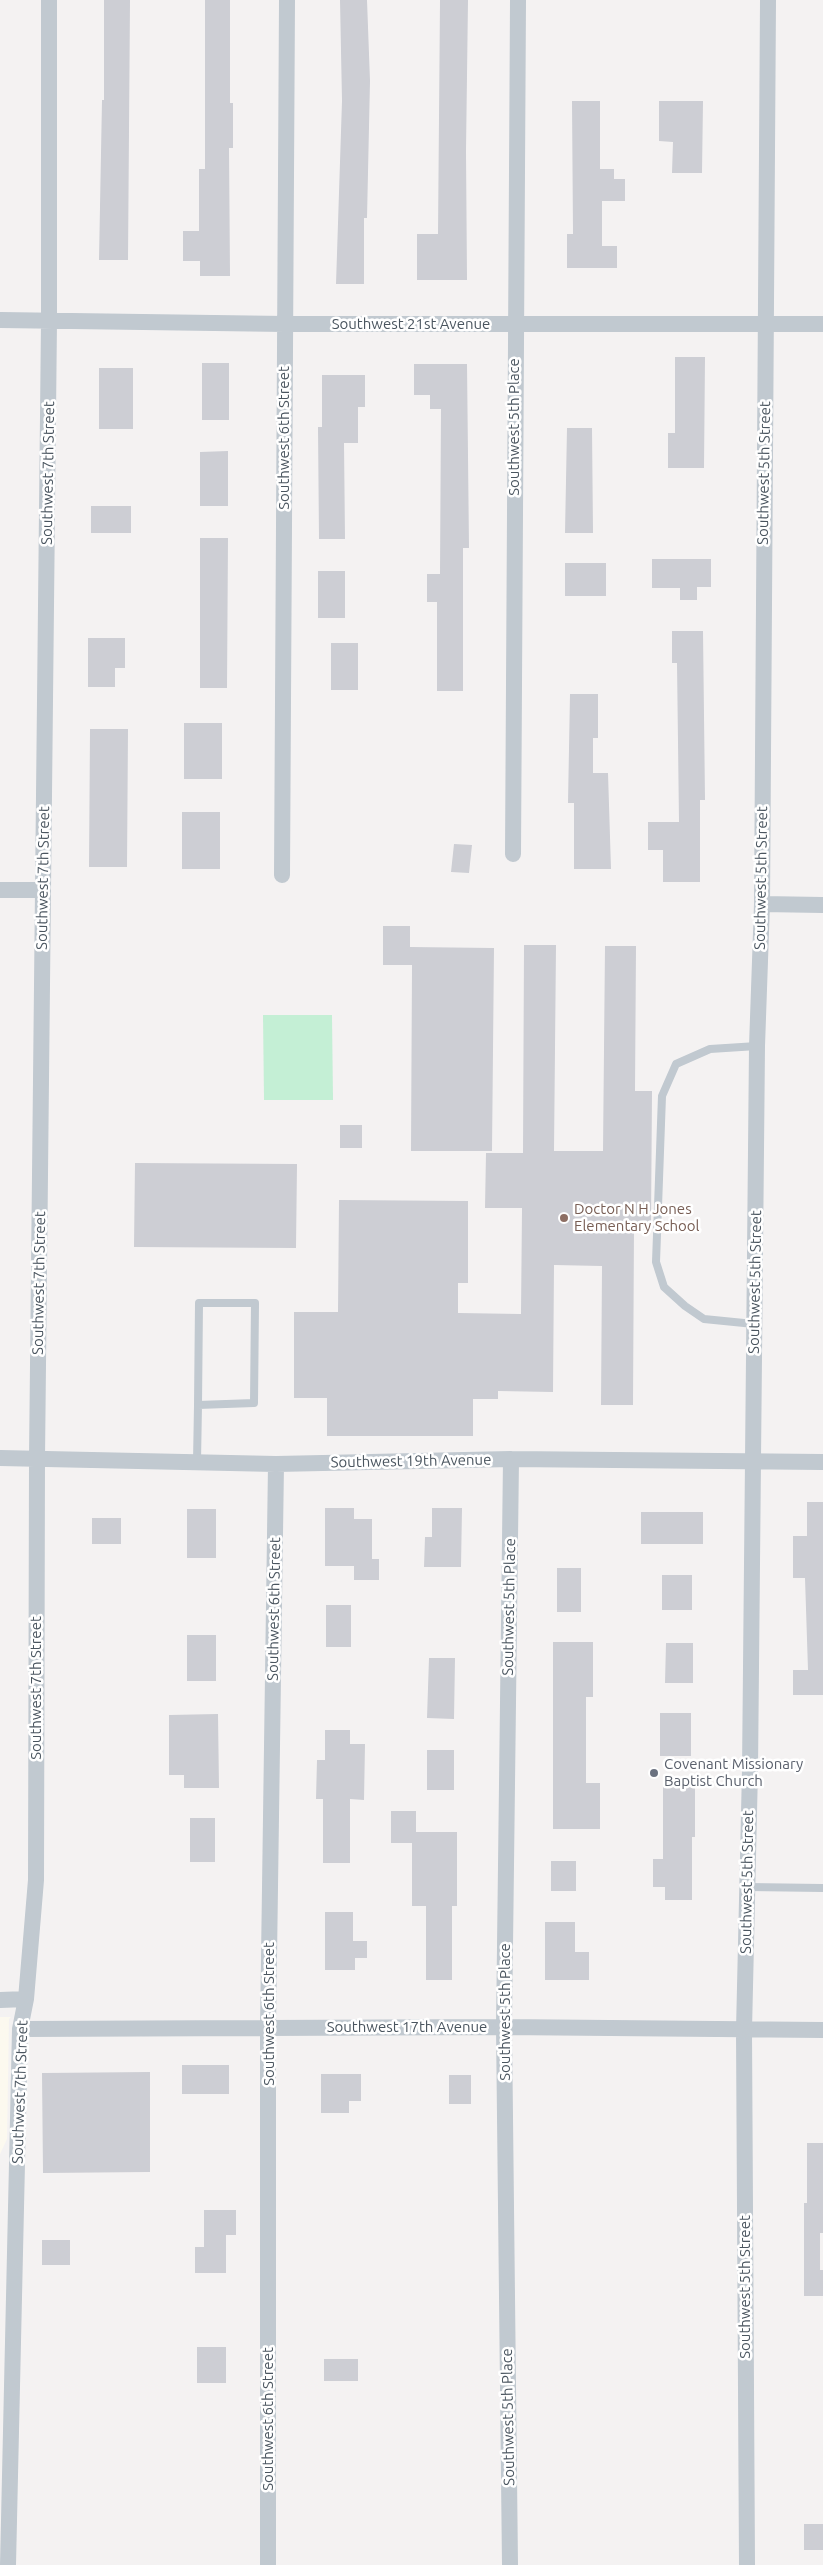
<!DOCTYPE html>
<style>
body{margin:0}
canvas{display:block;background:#f4f2f2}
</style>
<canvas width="823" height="2565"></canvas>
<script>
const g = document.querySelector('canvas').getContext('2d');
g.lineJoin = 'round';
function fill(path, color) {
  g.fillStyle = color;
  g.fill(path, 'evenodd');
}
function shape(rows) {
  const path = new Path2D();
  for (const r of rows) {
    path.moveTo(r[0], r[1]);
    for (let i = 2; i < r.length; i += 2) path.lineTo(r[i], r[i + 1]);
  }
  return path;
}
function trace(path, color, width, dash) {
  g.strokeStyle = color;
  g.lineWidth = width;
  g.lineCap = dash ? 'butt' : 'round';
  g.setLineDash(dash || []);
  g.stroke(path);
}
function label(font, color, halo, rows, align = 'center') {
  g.font = font + ' Ubuntu,sans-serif';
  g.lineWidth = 5;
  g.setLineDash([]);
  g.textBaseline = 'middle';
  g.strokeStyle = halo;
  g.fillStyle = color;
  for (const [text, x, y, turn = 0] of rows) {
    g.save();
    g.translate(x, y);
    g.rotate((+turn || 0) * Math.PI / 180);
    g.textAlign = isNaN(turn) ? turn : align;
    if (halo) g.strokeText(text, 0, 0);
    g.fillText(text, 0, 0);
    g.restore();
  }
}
fill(shape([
 [0,2017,11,2017,9,2019,7,2139,0,2154]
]), '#fcf9ef');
fill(shape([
 [332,1015,333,1100,264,1100,263,1015]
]), '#c4efd5');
fill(shape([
 [104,0,130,0,128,260,99,260,102,100,104,100],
 [205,0,230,0,230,103,233,103,233,148,229,148,230,276,200,276,200,261,183,261,183,231,199,231,199,169,205,169],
 [340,0,367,0,370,81,367,218,364,218,364,284,336,284,342,101],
 [440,0,468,0,466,151,467,280,417,280,417,234,438,234],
 [572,101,600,101,600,169,614,169,614,179,625,179,625,201,602,201,602,246,617,246,617,268,567,268,567,234,573,234],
 [659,101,703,101,702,173,672,173,673,142,659,141],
 [675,357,705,357,704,468,668,468,668,433,675,433],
 [202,363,229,363,229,420,202,420],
 [414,364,467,364,469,548,463,548,463,691,437,691,437,602,427,602,427,574,440,574,441,409,430,409,430,395,414,395],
 [99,368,133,368,133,429,99,429],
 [322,375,365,375,365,407,358,407,358,443,344,443,345,539,319,539,318,427,322,427],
 [567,428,592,428,593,533,565,533],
 [228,451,228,506,200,506,200,452],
 [91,506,131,506,131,533,91,533],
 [200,538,228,538,227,688,200,688],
 [652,559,711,559,711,587,697,587,697,600,680,600,680,588,652,588],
 [565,563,606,563,606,596,565,596],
 [318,571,345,571,345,618,318,618],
 [672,631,703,631,705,800,700,800,700,882,663,882,663,850,648,850,648,822,679,822,677,663,672,663],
 [88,638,125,638,125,668,115,668,115,687,88,687],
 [331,643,358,643,358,690,331,690],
 [570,694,598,694,598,738,593,738,593,773,608,773,611,869,574,869,574,803,568,803],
 [184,723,222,723,222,779,184,779],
 [90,729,128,729,127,867,89,867],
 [182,812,220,812,220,869,182,869],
 [454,844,472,845,469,873,451,872],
 [383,926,410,926,410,947,494,948,492,1151,411,1151,412,965,383,965],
 [524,945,556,945,554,1151,603,1151,605,946,636,946,635,1091,652,1091,651,1225,634,1225,633,1405,601,1405,602,1266,554,1265,553,1392,498,1391,498,1399,473,1399,473,1436,327,1436,327,1398,294,1398,294,1312,338,1312,339,1200,468,1201,468,1283,458,1283,458,1313,521,1314,522,1208,485,1208,486,1153,523,1153],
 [340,1125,362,1125,362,1148,340,1148],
 [135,1163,297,1164,296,1248,134,1247],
 [807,1502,823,1502,823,1695,793,1695,793,1670,808,1670,805,1578,793,1578,793,1536,807,1536],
 [325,1508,354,1508,354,1519,372,1519,372,1559,379,1559,379,1580,354,1580,354,1566,325,1566],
 [432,1508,462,1508,461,1567,424,1567,425,1537,432,1537],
 [187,1509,216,1509,216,1558,187,1558],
 [641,1512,703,1512,703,1544,641,1544],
 [92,1518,121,1518,121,1544,92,1544],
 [557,1568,581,1568,581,1612,557,1612],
 [662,1575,692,1575,692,1610,662,1610],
 [326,1605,351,1605,351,1647,326,1647],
 [187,1635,216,1635,216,1681,187,1681],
 [553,1642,593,1642,593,1697,586,1697,586,1783,600,1783,600,1829,553,1829],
 [666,1643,693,1643,693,1683,665,1683],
 [429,1658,455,1658,454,1719,427,1718],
 [660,1713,691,1713,691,1756,660,1756],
 [218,1714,219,1788,184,1788,184,1775,169,1775,169,1715],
 [325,1730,350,1730,350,1744,365,1744,364,1800,350,1799,350,1863,323,1863,323,1799,316,1799,317,1760,325,1760],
 [427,1750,454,1750,454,1790,427,1790],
 [663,1786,695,1786,695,1837,692,1837,692,1900,665,1900,665,1887,653,1887,653,1859,663,1859],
 [391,1811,416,1811,416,1832,457,1832,457,1906,452,1906,452,1980,426,1980,426,1906,412,1906,412,1843,391,1843],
 [190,1818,215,1818,215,1862,190,1862],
 [551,1861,576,1861,576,1891,551,1891],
 [325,1912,353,1912,353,1941,367,1941,367,1958,355,1958,355,1970,325,1970],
 [545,1922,575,1922,575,1952,589,1952,589,1980,545,1980],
 [182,2065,229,2065,229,2094,182,2094],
 [150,2072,150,2172,43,2173,42,2073],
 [321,2074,361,2074,361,2101,349,2101,349,2113,321,2113],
 [449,2075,471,2075,471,2104,449,2104],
 [807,2143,823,2143,823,2233,820,2233,820,2270,823,2270,823,2296,804,2296,804,2203,807,2203],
 [204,2210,236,2210,236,2235,226,2235,226,2273,195,2273,195,2247,204,2247],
 [42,2240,70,2240,70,2265,42,2265],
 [197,2347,226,2347,226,2383,197,2383],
 [324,2359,358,2359,358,2381,324,2381],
 [804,2524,823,2524,823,2550,804,2550]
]), '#cdced4');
trace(shape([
 [754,1324,704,1319,685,1306,664,1287,656,1262,662,1096,676,1064,710,1049,757,1046],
 [197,1462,198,1405,199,1303,255,1303,254,1403,198,1405],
 [747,1887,823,1888]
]), '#c1c9d0', 8);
trace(shape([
 [0,320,285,324,823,324],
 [513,854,518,0],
 [282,875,287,0],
 [0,890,43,890],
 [762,904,823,905],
 [0,1458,276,1464,511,1459,823,1462],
 [0,2000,26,1999],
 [20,2029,504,2027,823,2030],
 [8,2565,20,2029,26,1999,36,1880,37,1458,49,321,49,0],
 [268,2565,268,2028,276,1464],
 [510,2565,504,2027,511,1459],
 [747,2565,744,2030,750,1770,757,1046,762,904,768,0]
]), '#c1c9d0', 16);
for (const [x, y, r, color] of [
 [564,1218,5,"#8d6e63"],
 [654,1773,5,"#6b7280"]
]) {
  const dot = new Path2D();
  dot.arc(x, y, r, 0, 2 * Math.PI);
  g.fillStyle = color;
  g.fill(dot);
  trace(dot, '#fff', 2);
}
label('15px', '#4a555f', '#fff', [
 ["Southwest 21st Avenue",411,324],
 ["Southwest 5th Place",514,427,-90],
 ["Southwest 6th Street",284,438,-90],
 ["Southwest 7th Street",48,473,-89],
 ["Southwest 5th Street",764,473,-89],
 ["Southwest 7th Street",43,878,-89],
 ["Southwest 5th Street",761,878,-89],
 ["Southwest 5th Street",755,1282,-89],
 ["Southwest 7th Street",39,1283,-89],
 ["Southwest 19th Avenue",411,1461,-1],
 ["Southwest 5th Place",509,1607,-89],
 ["Southwest 6th Street",274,1609,-89],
 ["Southwest 7th Street",36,1688,-90],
 ["Southwest 5th Street",747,1882,-89],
 ["Southwest 5th Place",505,2012,-90],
 ["Southwest 6th Street",269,2014,-90],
 ["Southwest 17th Avenue",407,2027],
 ["Southwest 7th Street",20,2092,-88],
 ["Southwest 5th Street",745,2287,-90],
 ["Southwest 5th Place",508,2417,-91],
 ["Southwest 6th Street",268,2419,-90]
]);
label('15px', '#785e54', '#fff', [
 ["Doctor N H Jones",574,1209],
 ["Elementary School",574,1226]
], 'left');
label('15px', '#5b616d', '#fff', [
 ["Covenant Missionary",664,1764],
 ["Baptist Church",664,1781]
], 'left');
</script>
